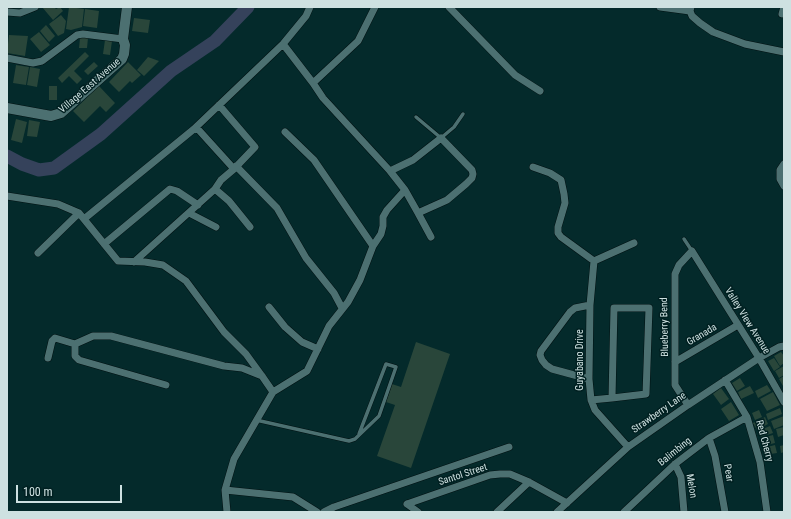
<!DOCTYPE html>
<style>
body{margin:0}
#map{position:relative;width:791px;height:519px;overflow:hidden;background:#042a2b;font-family:"Roboto Condensed",sans-serif}
canvas{display:block}
.frame{position:absolute;inset:0;border:8px solid #cee1e1;pointer-events:none}
.scale{position:absolute;left:16px;top:485px;width:106px;height:18px;box-sizing:border-box;border:2px solid #cee1e1;border-top:0;padding-left:5px;font-size:12px;line-height:14px;white-space:nowrap;color:#cee1e1;-webkit-text-stroke:3px #002021;paint-order:stroke}
</style>
<div id="map">
<canvas width="791" height="519"></canvas>
<div class="frame"></div>
<div class="scale">100 m</div>
</div>
<script>
const g = document.querySelector('canvas').getContext('2d');
g.lineJoin = 'round';
function shape(rows) {
  const path = new Path2D();
  for (const r of rows) {
    path.moveTo(r[0], r[1]);
    for (let i = 2; i < r.length; i += 2) path.lineTo(r[i], r[i + 1]);
  }
  return path;
}
function trace(path, color, width, dash) {
  g.strokeStyle = color;
  g.lineWidth = width;
  g.lineCap = dash ? 'butt' : 'round';
  g.setLineDash(dash || []);
  g.stroke(path);
}
function fill(path, color) {
  g.fillStyle = color;
  g.fill(path, 'evenodd');
}
function label(font, color, halo, rows, align = 'center') {
  g.font = font + ' "Roboto Condensed",sans-serif';
  g.lineWidth = 3;
  g.setLineDash([]);
  g.textBaseline = 'middle';
  g.strokeStyle = halo;
  g.fillStyle = color;
  for (const [text, x, y, turn = 0] of rows) {
    g.save();
    g.translate(x, y);
    g.rotate((+turn || 0) * Math.PI / 180);
    g.textAlign = isNaN(turn) ? turn : align;
    if (halo) g.strokeText(text, 0, 0);
    g.fillText(text, 0, 0);
    g.restore();
  }
}
trace(shape([
 [7,156,22,164,39,170,54,168,101,134,171,71,215,41,248,7]
]), '#35425b', 13);
fill(shape([
 [42,7,54,7,56,9,60,7,63,11,53,20],
 [69,7,84,9,82,27,71,30,66,29],
 [85,9,99,11,97,28,83,26],
 [61,15,66,21,64,33,58,36,49,24],
 [134,18,150,20,148,33,132,31],
 [46,25,55,36,49,42,40,31],
 [39,32,50,45,41,52,30,39],
 [9,35,28,36,25,56,7,53],
 [80,38,88,38,87,48,79,48],
 [105,40,112,41,110,55,103,54],
 [85,52,89,56,74,71,82,79,77,84,69,76,62,83,58,78],
 [148,57,159,61,144,76,137,70],
 [94,62,98,66,88,75,84,71],
 [128,62,141,75,132,83,130,81,119,92,109,82],
 [16,65,29,67,26,85,13,83],
 [30,67,40,69,37,87,27,85],
 [49,86,57,86,57,100,49,100],
 [99,86,115,103,106,112,100,106,84,122,73,111],
 [16,119,27,122,22,143,11,140],
 [29,120,40,122,37,137,27,136],
 [416,342,450,354,411,468,377,456,395,405,386,402,392,384,401,387],
 [781,352,784,356,784,363,780,366,774,356],
 [774,358,780,367,774,371,768,361],
 [784,366,784,375,779,378,775,371],
 [784,376,784,385,783,386,779,379],
 [740,378,745,386,737,391,732,383],
 [767,385,771,391,758,398,755,391],
 [750,386,754,393,741,399,738,392],
 [721,388,729,399,721,405,713,394],
 [773,392,780,405,767,411,760,399],
 [731,402,739,415,729,421,721,409],
 [780,408,782,414,768,420,766,414],
 [759,410,762,417,755,420,752,413],
 [784,416,784,425,774,429,771,421],
 [765,417,768,424,757,430,753,423],
 [770,426,773,433,761,437,758,431],
 [784,427,784,435,778,437,776,429],
 [773,435,775,443,763,446,761,438],
 [775,445,777,453,764,455,763,448],
 [784,445,784,452,781,453,780,446]
]), '#29463a');
const lane = shape([
 [416,117,441,138,454,127,463,114],
 [684,239,692,251],
 [256,420,349,441,355,439,379,416,396,367,386,364,359,434]
]);
const street = shape([
 [375,7,358,41,313,83,323,98,390,171,405,190,418,213,447,200,466,184,472,178,473,174,472,170,441,138,413,160,390,171],
 [449,7,515,75,540,91],
 [660,7,690,11],
 [691,7,690,11,692,16,700,23,713,32,745,44,784,52],
 [7,12,20,13,35,7],
 [782,14,784,7],
 [283,44,313,83],
 [7,58,33,63,42,61,77,35,83,34,123,39],
 [219,105,255,147,234,169],
 [196,127,234,169,221,180,215,189],
 [784,164,780,170,780,179,784,186],
 [236,166,277,208,306,258,334,293,342,308],
 [533,167,550,173,561,180,564,194,565,203,558,227,558,233,561,237,594,261,590,305,589,379,591,400,595,410,628,447],
 [7,196,58,204,79,213,118,261,145,262,163,265,186,281,224,332,246,354,262,376,273,392,234,459,225,490,227,512],
 [189,213,216,227],
 [418,213,431,237],
 [84,219,194,129,283,44,306,16,310,7],
 [104,244,170,189,177,191,198,205],
 [373,246,381,234,383,226,383,217,387,210,405,190],
 [38,253,79,213],
 [594,261,634,243],
 [134,262,215,189,229,201,250,227],
 [269,307,285,327,302,342,318,349],
 [75,344,75,356,79,360,166,385],
 [48,358,52,341,55,338,75,344,93,336,111,336,224,366,242,368,262,376],
 [675,362,738,325],
 [589,379,552,369,546,365,542,360,540,355,541,351,570,312,575,308,590,305],
 [725,380,747,417,760,462,767,512],
 [273,392,307,371,329,326,348,302,360,280,373,246,314,160,285,132],
 [591,400,612,398,646,394,649,308,614,308,612,398],
 [688,405,675,385,675,274,679,265,692,251,759,358,784,402],
 [709,438,715,456,725,512],
 [675,464,681,477,684,512],
 [225,490,293,497,317,512],
 [407,504,490,475,500,474,510,474,529,482,567,503],
 [407,504,418,512],
 [324,512,334,507,509,447],
 [497,512,529,482],
 [557,512,628,447,688,405,759,358,779,347,784,346],
 [624,512,675,464,709,438,747,417]
]);
const secondary = shape([
 [7,108,51,116,61,113,122,59,124,54,125,45,123,39,127,7]
]);
trace(lane, '#001112', 4.5);
trace(street, '#001112', 8);
trace(secondary, '#001112', 11);
trace(lane, '#4c7071', 3.5);
trace(street, '#4c7071', 7);
trace(secondary, '#4c7071', 10);
label('10px', '#cee1e1', '#002021', [
 ["Village East Avenue",90,86,-41],
 ["Valley View Avenue",747,321,58],
 ["Blueberry Bend",665,327,-91],
 ["Granada",702,335,-31],
 ["Guyabano Drive",580,360,-90],
 ["Strawberry Lane",659,413,-35],
 ["Red Cherry",764,441,75],
 ["Balimbing",675,452,-39],
 ["Pear",728,473,80],
 ["Santol Street",463,475,-18],
 ["Melon",691,486,80]
]);
</script>
